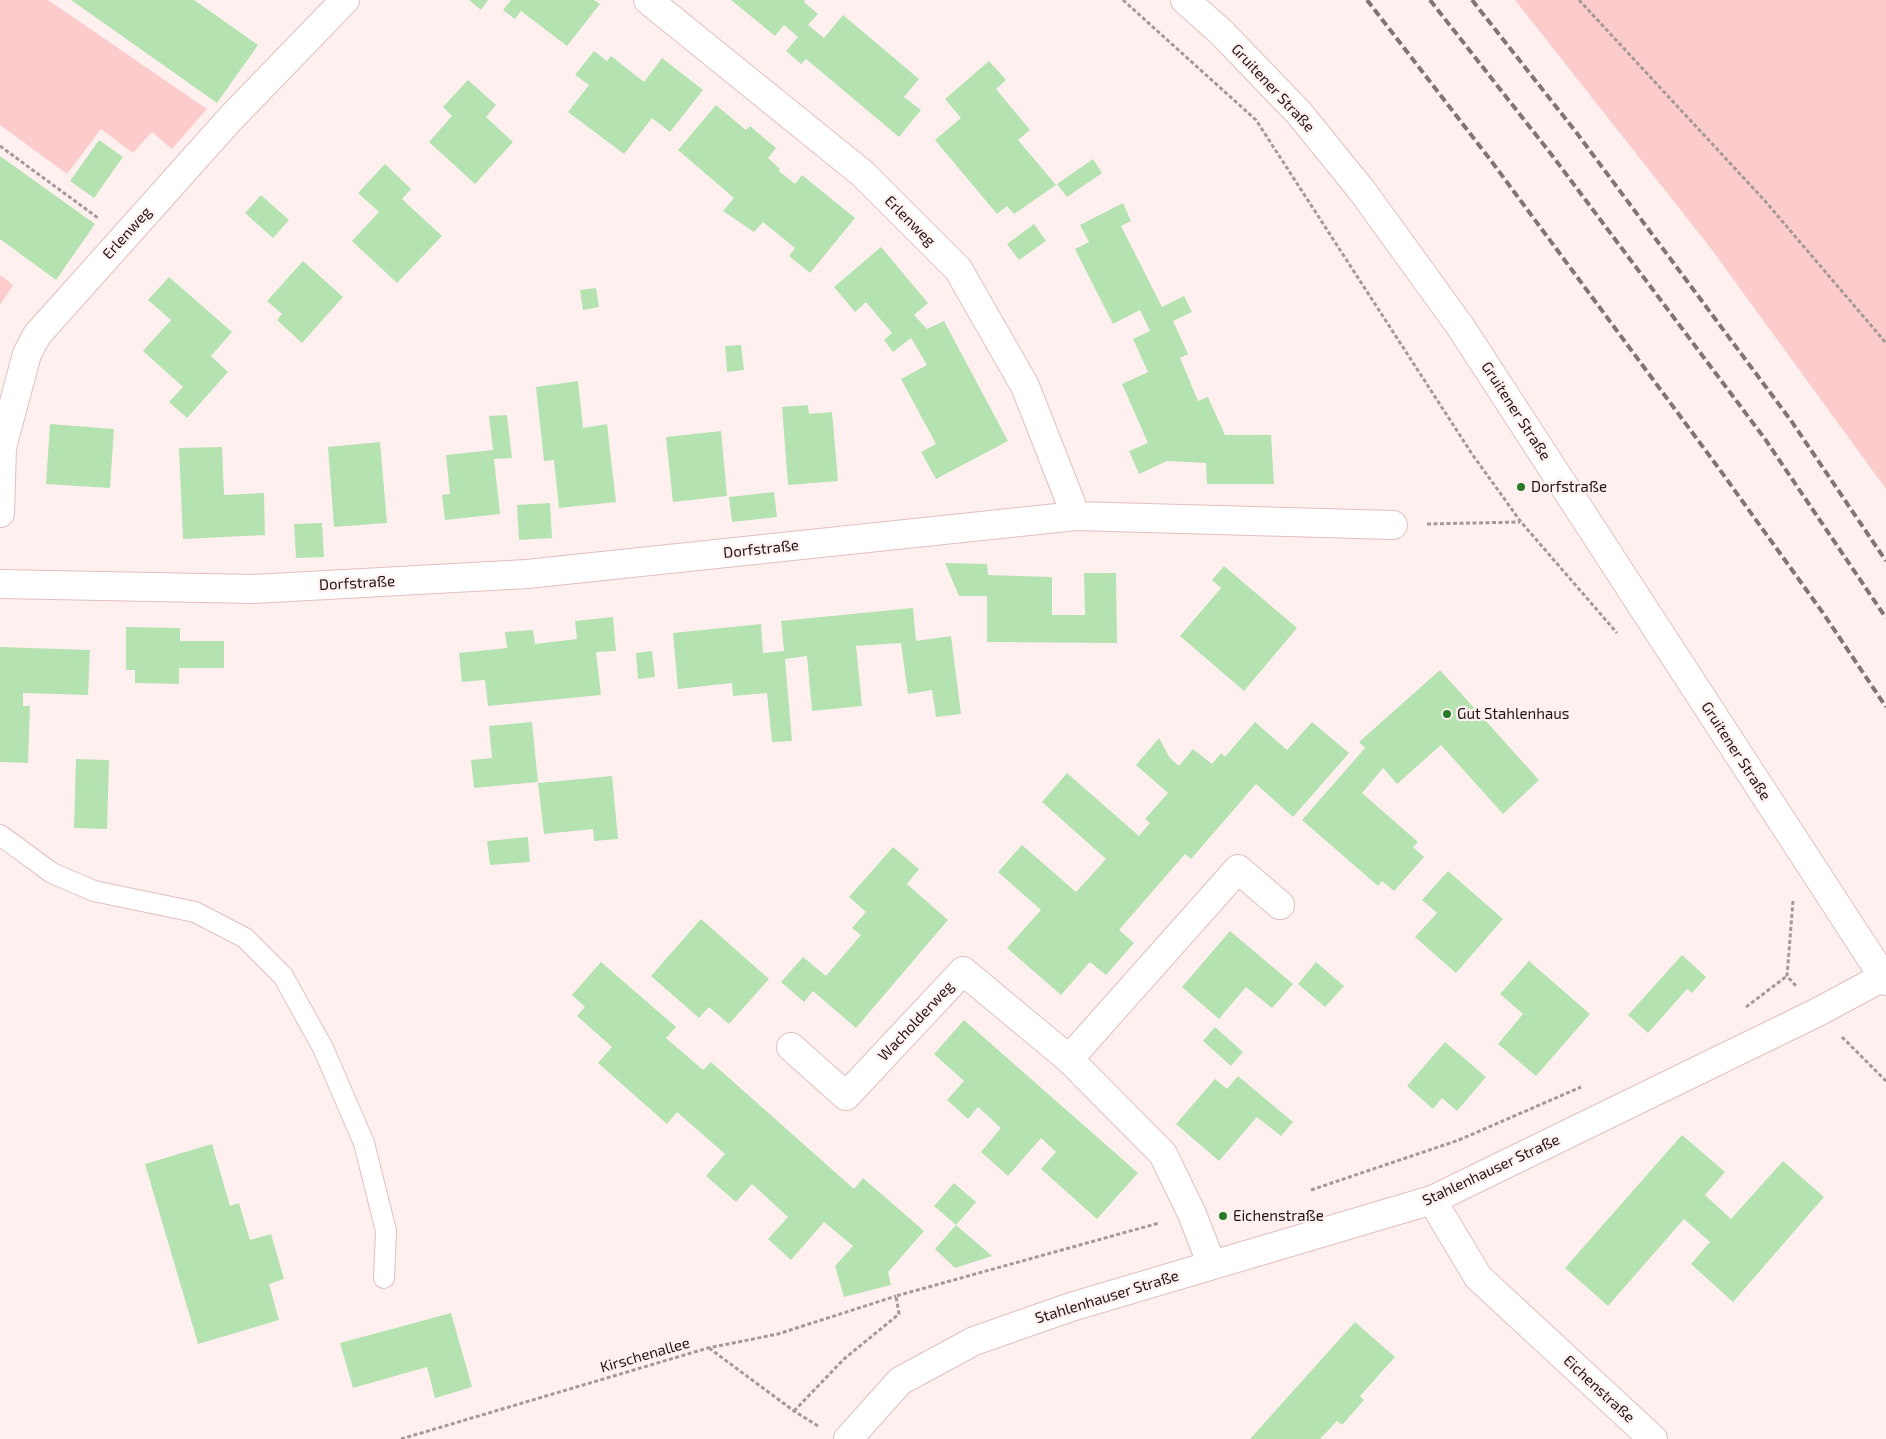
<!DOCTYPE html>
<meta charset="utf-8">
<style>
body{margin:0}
canvas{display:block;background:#fff0f0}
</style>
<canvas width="1886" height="1439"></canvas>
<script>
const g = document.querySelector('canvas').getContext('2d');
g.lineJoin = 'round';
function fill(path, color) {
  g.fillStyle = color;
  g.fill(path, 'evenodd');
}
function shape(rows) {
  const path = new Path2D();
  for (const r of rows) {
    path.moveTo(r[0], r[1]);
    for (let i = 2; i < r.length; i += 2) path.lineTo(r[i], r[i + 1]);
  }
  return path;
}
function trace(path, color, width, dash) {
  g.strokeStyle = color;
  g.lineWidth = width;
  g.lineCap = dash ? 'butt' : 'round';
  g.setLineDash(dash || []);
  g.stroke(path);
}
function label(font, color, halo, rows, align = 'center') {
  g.font = font + ' "Exo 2",sans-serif';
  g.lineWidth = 4.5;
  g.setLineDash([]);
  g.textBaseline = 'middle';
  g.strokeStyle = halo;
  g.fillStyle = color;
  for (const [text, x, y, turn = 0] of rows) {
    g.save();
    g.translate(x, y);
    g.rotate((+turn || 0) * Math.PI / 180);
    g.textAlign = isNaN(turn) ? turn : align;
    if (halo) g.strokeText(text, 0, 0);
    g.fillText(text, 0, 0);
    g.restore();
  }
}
fill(shape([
 [0,0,48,0,207,109,172,149,152,132,133,153,101,129,67,174,0,125],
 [1515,0,1886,0,1886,489,1709,246],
 [0,275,13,285,0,305]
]), '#fccbcb');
fill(shape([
 [71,0,194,0,258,45,217,103],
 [469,0,488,0,481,10],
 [511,0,594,0,600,4,567,46,521,11,515,19,503,10],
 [731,0,805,0,804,2,818,14,808,25,824,38,843,15,919,79,904,97,921,110,899,137,806,59,801,64,786,51,798,37,784,25,775,36],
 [594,51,607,61,611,56,644,82,662,58,703,90,670,132,652,118,624,154,568,112,589,85,575,75],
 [989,61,1006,80,996,89,1030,130,1018,140,1056,185,1014,214,1007,206,997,214,935,140,961,118,945,99],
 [468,80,496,105,486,117,513,142,475,184,429,142,452,116,443,107],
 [716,105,746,130,750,126,776,148,768,158,780,169,779,171,795,184,802,175,855,218,810,273,789,256,795,248,763,222,754,232,723,211,734,198,678,150],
 [99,140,123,157,94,198,70,181],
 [0,156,95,224,56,280,0,239],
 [1093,159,1102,173,1067,197,1057,184],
 [385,164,411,189,402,199,442,236,397,283,352,241,379,212,358,193],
 [261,195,289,220,273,238,245,213],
 [1123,203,1131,221,1121,226,1162,307,1184,296,1192,312,1173,321,1188,354,1180,358,1198,401,1208,397,1225,435,1271,435,1274,484,1207,484,1206,463,1167,461,1139,474,1129,451,1148,443,1122,384,1148,372,1133,339,1150,331,1140,310,1113,324,1075,249,1089,242,1080,225],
 [1034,224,1046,241,1019,260,1007,244],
 [881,247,928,303,914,315,927,329,944,321,1008,441,936,479,921,452,936,444,901,379,927,365,911,338,893,352,884,340,892,333,866,302,855,312,834,287],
 [303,261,343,297,302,343,277,320,282,314,267,301],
 [169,277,232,332,211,356,228,372,187,418,169,402,183,387,143,351,171,320,148,300],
 [596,288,599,307,583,310,580,290],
 [741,345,744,370,727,372,725,346],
 [578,381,583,428,607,424,616,502,559,508,554,460,544,461,536,387],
 [808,405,809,414,832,412,838,481,788,485,782,407],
 [507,415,512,458,494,459,500,514,445,520,442,495,450,494,446,455,493,450,489,416],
 [50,424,114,429,110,488,46,484],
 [721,431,727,496,673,502,666,437],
 [380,442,387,523,334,527,328,447],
 [222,447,224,495,264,493,265,535,183,539,179,448],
 [774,492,777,517,732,522,729,497],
 [550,503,552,538,519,540,517,505],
 [322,523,324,557,296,558,294,524],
 [945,563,987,564,988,575,1052,577,1052,615,1085,615,1084,573,1116,573,1117,643,987,642,987,596,959,596],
 [1224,566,1297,628,1244,691,1180,636,1221,588,1212,580],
 [913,608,916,641,951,636,961,714,936,717,932,690,908,694,901,643,856,646,862,706,812,711,807,656,785,659,792,741,772,742,767,693,733,696,732,683,678,689,673,633,761,624,763,653,784,651,781,621],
 [613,617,616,651,596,652,601,695,488,706,485,680,462,682,459,653,507,648,505,632,533,630,535,644,577,639,575,621],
 [126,627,180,628,180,641,224,641,224,668,179,668,179,684,135,683,135,670,126,670],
 [0,647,90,650,88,695,23,693,23,706,30,706,28,763,0,762],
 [652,651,655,677,638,679,636,653],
 [1440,670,1539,780,1503,814,1441,745,1397,784,1383,768,1362,793,1418,842,1413,847,1424,857,1394,891,1382,881,1378,886,1302,820,1365,748,1359,742],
 [532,722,538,782,474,788,471,760,492,758,489,726],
 [1255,722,1287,750,1312,722,1349,753,1293,817,1256,784,1191,859,1185,854,1119,930,1134,943,1106,975,1090,962,1061,995,1007,948,1041,910,998,872,1022,845,1076,892,1106,859,1042,802,1067,773,1139,836,1150,823,1145,819,1168,793,1136,765,1159,738,1170,758,1179,766,1193,749,1212,764,1221,753,1225,757],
 [76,759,109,760,107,829,74,828],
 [612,776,618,839,594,841,593,829,544,834,538,783],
 [528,837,530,862,490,865,487,841],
 [893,847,919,869,907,884,948,920,856,1028,813,991,804,1002,781,982,803,957,826,976,861,935,852,928,866,912,849,897],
 [1448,871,1503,919,1456,973,1415,937,1437,913,1422,900],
 [701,919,769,979,729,1024,709,1007,699,1018,651,976],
 [1230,931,1293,984,1272,1008,1246,987,1219,1019,1182,987],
 [1682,955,1706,977,1692,993,1687,989,1648,1033,1628,1015],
 [1529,961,1590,1014,1536,1076,1498,1044,1523,1014,1500,994],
 [601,962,676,1027,666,1038,703,1070,711,1062,854,1189,863,1178,924,1231,888,1272,891,1285,844,1297,835,1266,853,1246,824,1222,791,1260,768,1239,788,1217,752,1184,736,1202,706,1176,725,1154,677,1112,667,1124,598,1063,612,1047,577,1016,585,1007,572,995],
 [1316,962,1344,986,1325,1007,1298,984],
 [964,1020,1138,1173,1097,1219,1041,1169,1056,1152,1041,1138,1008,1176,981,1152,1001,1128,978,1107,968,1119,947,1100,964,1081,934,1054],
 [1215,1027,1243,1052,1231,1066,1203,1041],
 [1445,1042,1486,1077,1457,1111,1442,1098,1433,1109,1407,1086],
 [1238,1076,1293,1122,1281,1136,1257,1117,1219,1161,1176,1124,1215,1079,1227,1089],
 [1682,1135,1725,1172,1705,1195,1731,1219,1783,1161,1824,1197,1733,1302,1691,1264,1710,1242,1684,1219,1608,1306,1565,1268],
 [212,1144,230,1206,239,1203,250,1240,271,1234,284,1279,269,1284,279,1320,198,1344,145,1164],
 [954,1183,976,1202,956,1225,934,1206],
 [956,1225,992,1256,955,1268,935,1249],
 [451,1313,472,1387,435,1398,427,1367,353,1388,340,1343],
 [1355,1322,1395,1357,1360,1396,1364,1400,1342,1425,1337,1421,1320,1439,1250,1439]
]), '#b5e2b1');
const lane = shape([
 [0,835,52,873,94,891,195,912,245,938,283,976,323,1048,364,1143,386,1231,384,1278]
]);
const street = shape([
 [648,0,863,174,958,269,1025,386,1076,516],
 [0,513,2,447,27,354,37,335,230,119,345,0],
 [0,584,254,589,527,574,1076,516,1393,525],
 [791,1047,846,1096,963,971,1069,1059,1163,1154,1192,1214,1212,1265],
 [1069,1059,1238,869,1280,905],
 [1432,1200,1478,1277,1653,1439]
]);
const secondary = shape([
 [1185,0,1221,32,1299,113,1363,192,1460,326,1886,981],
 [848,1439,900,1381,974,1341,1071,1307,1432,1200,1818,1012,1883,977]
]);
trace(lane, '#e3bfbf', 22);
trace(street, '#e3bfbf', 30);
trace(secondary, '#e3bfbf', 30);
trace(shape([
 [1123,0,1256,120,1472,454,1521,522,1617,633],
 [1579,0,1765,201,1886,343],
 [0,146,98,218],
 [1427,524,1520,522],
 [1793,901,1787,976,1796,986],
 [1746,1007,1787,976],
 [1842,1037,1886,1081],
 [1311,1190,1459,1140,1581,1087],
 [709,1348,794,1411,818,1426],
 [794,1411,844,1359,899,1314,896,1296,1159,1223],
 [401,1439,708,1348,778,1334,896,1296]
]), '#a69898', 3, [4, 2.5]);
trace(lane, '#fff', 20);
trace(street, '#fff', 28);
trace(secondary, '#fff', 28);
trace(shape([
 [1367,0,1492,162,1720,470,1823,613,1886,707],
 [1430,0,1551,154,1765,439,1886,618],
 [1472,0,1576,132,1792,422,1886,561]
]), '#817474', 4, [8, 4]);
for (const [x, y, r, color] of [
 [1521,487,5,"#287c28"],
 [1447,714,5,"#287c28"],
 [1223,1216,5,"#287c28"]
]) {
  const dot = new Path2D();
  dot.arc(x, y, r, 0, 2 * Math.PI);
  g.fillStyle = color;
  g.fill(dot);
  trace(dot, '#fff0f0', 2);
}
label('15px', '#201414', '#fff0f0', [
 ["Gruitener Straße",1273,88,47],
 ["Erlenweg",910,221,45],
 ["Erlenweg",127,233,-48],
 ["Gruitener Straße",1516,411,57],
 ["Dorfstraße",761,549,-6],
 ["Dorfstraße",357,583,-3],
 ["Gruitener Straße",1736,751,57],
 ["Wacholderweg",916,1021,-47],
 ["Stahlenhauser Straße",1491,1170,-25],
 ["Stahlenhauser Straße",1107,1297,-17],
 ["Kirschenallee",645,1355,-16],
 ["Eichenstraße",1599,1389,43]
]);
label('15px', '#201414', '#fff0f0', [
 ["Dorfstraße",1531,487],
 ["Gut Stahlenhaus",1457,714],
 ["Eichenstraße",1233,1216]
], 'left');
</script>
